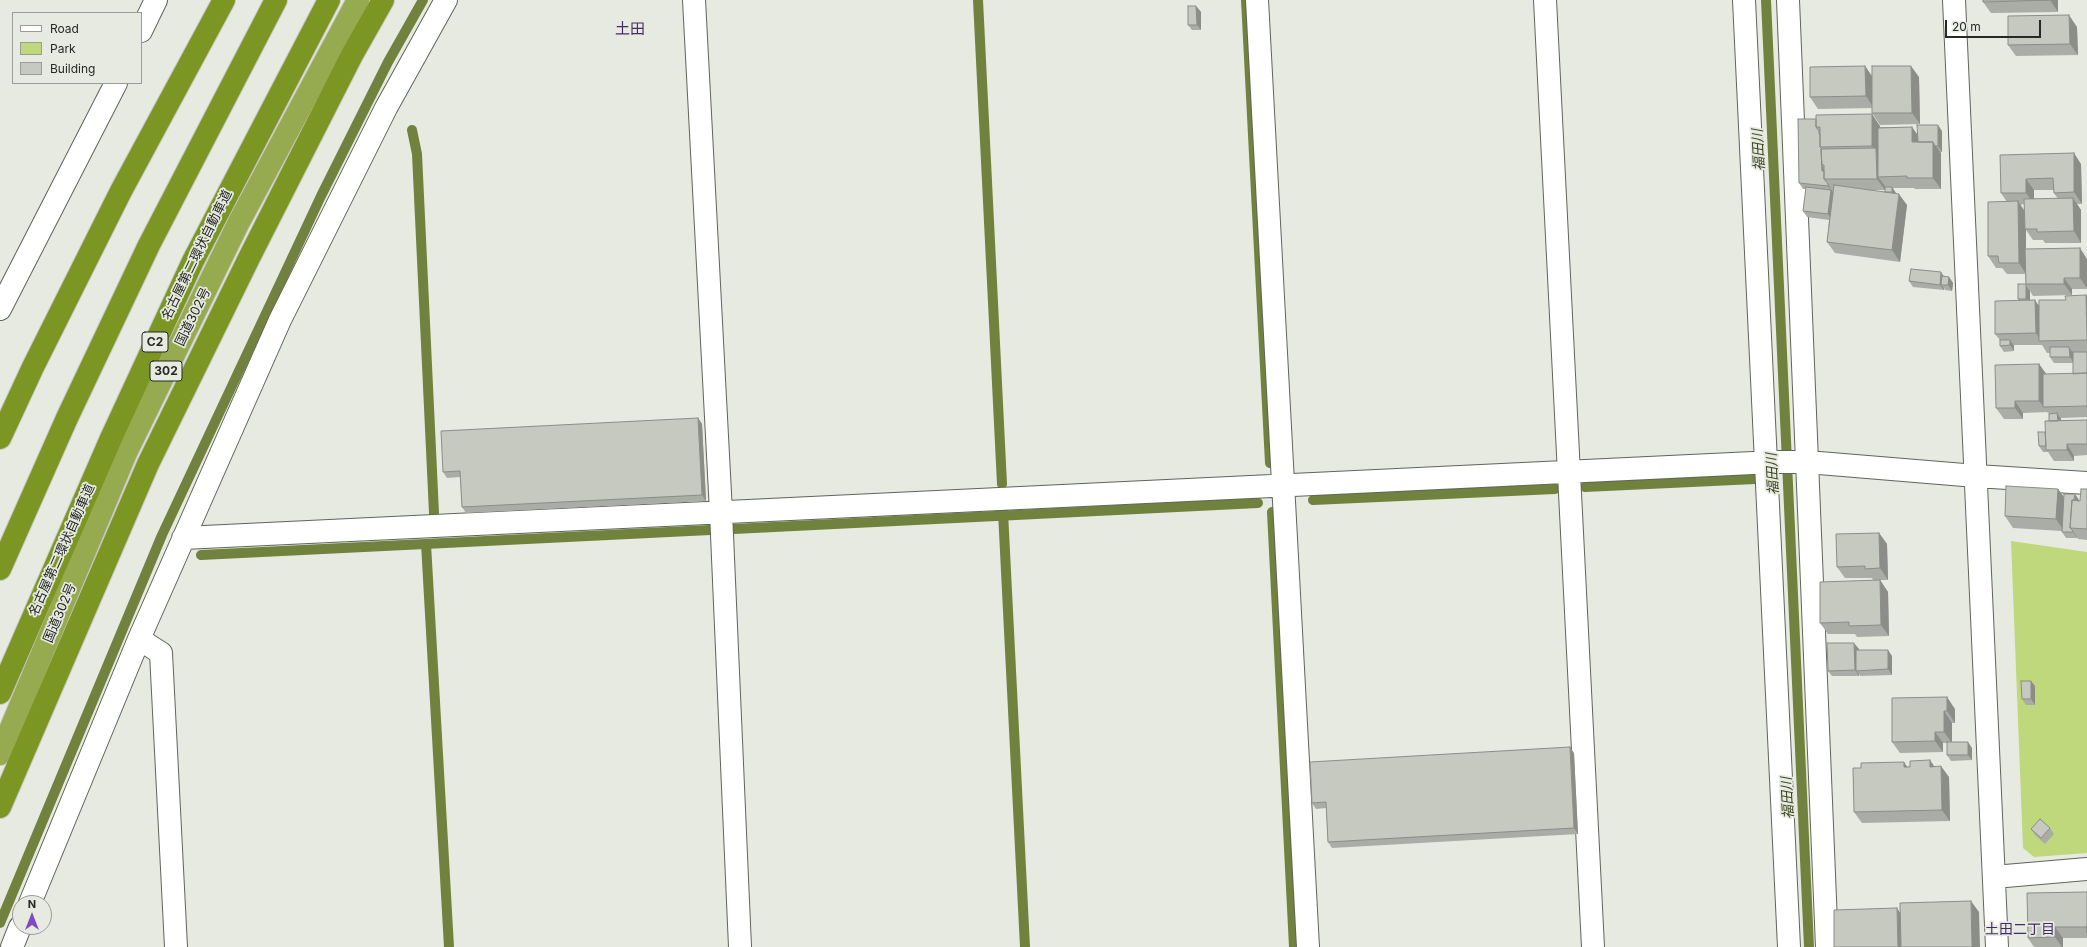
<!DOCTYPE html>
<meta charset="utf-8">
<style>
body{margin:0}
#map{position:relative;width:2087px;height:947px;overflow:hidden;background:#e7eae1;font-family:Inter,sans-serif}
canvas{display:block}
.legend{position:absolute;left:12px;top:12px;width:130px;height:72px;box-sizing:border-box;background:#e7eae1;border:1px solid #9a9c95;margin:0;padding:5px 7px;list-style:none;font-size:12px;color:#272824}
.legend li{display:flex;align-items:center;gap:8px;height:20px}
.legend b{width:20px;border:1px solid #9a9c95}
.north{position:absolute;left:12px;top:895px;width:40px;height:40px;box-sizing:border-box;background:#e7eae1;border:1px solid #9a9c95;border-radius:50%;rotate:0deg;font-size:11px;font-weight:700;line-height:16px;text-align:center;color:#272824}
.north::after{content:'';display:block;margin:auto;width:14px;height:18px;background:#8049bf;clip-path:polygon(50% 0,100% 100%,50% 72%,0 100%)}
.scale{position:absolute;left:1945px;top:20px;width:96px;height:18px;box-sizing:border-box;border:2px solid #272824;border-top:0;padding-left:5px;font-size:12px;line-height:14px;white-space:nowrap;color:#272824;-webkit-text-stroke:3px #e7eae1;paint-order:stroke}
</style>
<div id="map">
<canvas width="2087" height="947"></canvas>
<ul class="legend">
<li><b style="height:5px;background:#fff"></b>Road</li>
<li><b style="height:11px;background:#bed87b"></b>Park</li>
<li><b style="height:11px;background:#c6c9c0"></b>Building</li>
</ul>
<div class="north">N</div>
<div class="scale">20 m</div>
</div>
<script>
const g = document.querySelector('canvas').getContext('2d');
g.lineJoin = 'round';
function fill(path, color) {
  g.fillStyle = color;
  g.fill(path, 'evenodd');
}
function shape(rows) {
  const path = new Path2D();
  for (const r of rows) {
    path.moveTo(r[0], r[1]);
    for (let i = 2; i < r.length; i += 2) path.lineTo(r[i], r[i + 1]);
  }
  return path;
}
function trace(path, color, width, dash) {
  g.strokeStyle = color;
  g.lineWidth = width;
  g.lineCap = dash ? 'butt' : 'round';
  g.setLineDash(dash || []);
  g.stroke(path);
}
function label(font, color, halo, rows, align = 'center') {
  g.font = font + ' Inter,"Noto Sans JP",sans-serif';
  g.lineWidth = 3.5;
  g.setLineDash([]);
  g.textBaseline = 'middle';
  g.strokeStyle = halo;
  g.fillStyle = color;
  for (const [text, x, y, turn = 0] of rows) {
    g.save();
    g.translate(x, y);
    g.rotate((+turn || 0) * Math.PI / 180);
    g.textAlign = isNaN(turn) ? turn : align;
    if (halo) g.strokeText(text, 0, 0);
    g.fillText(text, 0, 0);
    g.restore();
  }
}
fill(shape([
 [2011,541,2087,552,2087,853,2034,857,2023,848]
]), '#bed87b');
trace(shape([
 [978,0,1002,484],
 [1246,0,1270,463],
 [1766,0,1809,947],
 [412,130,417,154,434,513],
 [1585,487,1755,479],
 [1313,500,1555,489],
 [1003,512,1025,947],
 [1272,512,1294,947],
 [734,529,1258,503],
 [426,544,449,947],
 [201,555,710,530],
 [0,923,162,535,321,196,388,62,423,0]
]), '#70823d', 10);
const minor = shape([
 [694,0,721,512,740,947],
 [1257,0,1308,947],
 [1545,0,1593,947],
 [1744,0,1789,947],
 [1788,0,1827,947],
 [1954,0,1997,947],
 [141,31,156,0],
 [0,309,116,83],
 [183,538,1774,462,1807,462,1976,476,2087,483],
 [139,639,161,653,176,947],
 [1994,877,2087,869],
 [30,903,139,639,280,320,386,108,446,0],
 [12,947,20,927]
]);
const trunk = shape([
 [0,754,126,453,239,222,358,0]
]);
const motorway = shape([
 [0,438,33,367,121,191,224,0],
 [0,569,67,418,149,245,276,0],
 [0,693,112,436,193,261,329,0],
 [0,807,148,464,249,258,352,55,383,0]
]);
trace(minor, '#61645b', 24);
trace(trunk, '#c7c7c6', 24);
trace(motorway, '#c7c7c6', 24);
trace(minor, '#fff', 22);
trace(trunk, '#96ab4f', 22);
trace(motorway, '#7b9623', 22);
fill(shape([
 [1983,0,2058,0,2058,12,1991,13,1983,2],
 [1196,6,1201,12,1201,30,1192,30,1188,25],
 [2077,27,2078,55,2016,56,2008,45],
 [1865,66,1872,76,1919,77,1920,124,1880,125,1872,113,1872,108,1818,109,1810,97],
 [1798,119,1880,126,1880,127,1912,127,1917,135,1942,131,1942,152,1939,152,1941,153,1941,189,1915,189,1914,188,1893,188,1896,194,1907,205,1900,262,1835,253,1827,242,1829,220,1807,217,1803,211,1806,189,1803,189,1799,183],
 [1885,186,1886,187,1885,192,1869,190,1885,190],
 [2000,155,2081,164,2082,204,2077,204,2081,210,2081,243,2045,243,2043,240,2033,240,2026,230,2026,249,2087,259,2087,289,2072,289,2072,295,2033,296,2030,291,2030,300,2039,305,2087,296,2087,417,2061,418,2061,421,2087,420,2087,455,2074,456,2074,461,2054,461,2048,452,2043,452,2039,446,2046,432,2049,421,2049,414,2047,412,2023,413,2023,419,2004,419,1996,408,2039,364,2046,374,2073,374,2073,363,2054,363,2050,357,2050,353,2047,353,2042,345,2014,345,2014,351,2004,352,2000,346,2000,340,1995,334,2019,301,2018,299,2026,284,2025,274,2007,274,2002,268,1996,268,1988,256,2007,202,2001,193],
 [2034,190,2054,190,2054,193,2058,199,2034,199],
 [2024,204,2024,211,2020,205],
 [1944,276,1949,277,1953,283,1952,291,1945,290,1944,288,1944,290,1913,287,1909,281],
 [698,418,702,424,706,501,466,513,462,507,460,477,447,478,443,472],
 [2058,489,2064,497,2079,500,2079,501,2080,501,2087,489,2087,540,2078,539,2077,537,2077,538,2066,538,2062,532,2062,531,2013,528,2005,516],
 [1879,533,1887,544,1888,580,1873,580,1872,578,1845,578,1837,567],
 [1880,580,1888,592,1889,636,1857,637,1855,634,1828,634,1820,623],
 [1859,649,1859,650,1892,656,1892,675,1860,676,1859,674,1859,676,1832,676,1828,671],
 [2035,686,2035,705,2026,705,2022,699],
 [1892,698,1955,709,1955,723,1952,723,1952,742,1972,748,1972,760,1951,761,1947,755,1947,743,1943,743,1943,752,1900,753,1892,742],
 [1574,753,1578,834,1332,848,1328,842,1326,808,1316,809,1312,803],
 [1935,766,1949,777,1950,821,1862,823,1854,812,1861,768],
 [2050,828,2054,834,2045,844,2035,835,2031,829],
 [2087,892,2087,938,2063,938,2063,947,2034,947,2028,938]
]), '#aaada5');
fill(shape([
 [2050,0,2058,0,2058,12],
 [1196,6,1201,12,1201,30,1197,25],
 [2069,15,2077,27,2078,55,2070,44],
 [1865,66,1873,78,1874,108,1866,96],
 [1911,66,1919,77,1920,124,1912,113],
 [1872,114,1880,126,1880,154,1878,177,1885,186,1885,190,1877,179,1876,151,1872,146],
 [1938,125,1942,131,1942,152,1938,146],
 [1912,127,1920,138,1920,146,1912,142],
 [1933,142,1941,153,1941,189,1933,178],
 [2074,153,2081,164,2082,204,2074,192],
 [1822,166,1826,172,1822,171],
 [2026,179,2034,190,2034,204,2026,193],
 [1828,184,1835,196,1832,220,1828,214,1831,190,1828,186],
 [1892,187,1896,193,1896,198,1892,192],
 [1899,194,1907,205,1900,262,1892,250],
 [2073,198,2081,210,2081,243,2074,231],
 [2018,201,2026,213,2025,229,2026,230,2026,274,2019,263],
 [2080,248,2087,259,2087,288,2080,278],
 [1941,272,1945,278,1941,285,1944,288,1944,290,1940,285],
 [1949,277,1953,283,1952,291,1948,285],
 [2064,278,2072,289,2072,295,2064,284],
 [2026,286,2030,291,2030,305,2026,299],
 [2086,295,2087,296,2087,339],
 [2035,300,2043,312,2041,341,2036,333],
 [2010,340,2014,346,2014,351,2010,345],
 [2069,347,2073,353,2074,363,2070,357],
 [2039,364,2047,375,2044,407,2039,401],
 [2015,401,2023,413,2023,419,2015,408],
 [2057,413,2061,419,2062,426,2058,421],
 [698,418,702,424,706,501,702,495],
 [2067,444,2074,456,2074,461,2067,450],
 [2058,489,2066,500,2064,531,2056,519],
 [2075,494,2079,500,2077,528,2073,528],
 [2073,531,2077,537,2077,538,2073,532],
 [1879,533,1887,544,1888,580,1880,568],
 [1880,580,1888,592,1889,636,1881,625],
 [1854,643,1859,649,1859,670,1856,671,1859,674,1859,676,1855,670],
 [1888,650,1892,656,1892,675,1888,669],
 [2031,681,2035,686,2035,705,2031,699],
 [1947,697,1955,709,1955,723,1947,711],
 [1944,711,1952,723,1952,743,1944,732],
 [1935,732,1943,743,1943,752,1935,741],
 [1968,742,1972,748,1972,760,1968,755],
 [1570,747,1574,753,1578,834,1574,828],
 [1930,760,1938,772,1930,767],
 [1904,762,1912,774,1904,767],
 [1941,766,1949,777,1950,821,1942,810],
 [1971,901,1979,912,1980,947,1972,947],
 [1897,908,1905,920,1906,947,1898,947],
 [2055,927,2063,938,2063,947,2062,947,2055,937]
]), '#8b8d86');
const building = shape([
 [1983,0,2050,0,1983,2,1983,0],
 [1188,6,1196,6,1197,25,1188,25,1188,6],
 [2069,15,2070,44,2008,45,2008,16,2069,15],
 [1865,66,1866,96,1810,97,1810,67,1865,66],
 [1872,66,1911,66,1912,113,1872,113,1872,66],
 [1872,114,1872,146,1820,147,1820,127,1816,127,1816,115,1872,114],
 [1798,119,1816,119,1816,127,1819,131,1819,134,1820,134,1820,147,1822,149,1821,149,1822,171,1824,171,1824,179,1828,184,1828,186,1799,183,1798,119],
 [1917,125,1938,125,1938,146,1935,146,1933,142,1918,142,1917,125],
 [1912,127,1912,142,1933,142,1933,178,1907,178,1907,176,1878,177,1878,128,1912,127],
 [1876,148,1877,179,1824,179,1824,165,1822,165,1821,149,1876,148],
 [2074,153,2074,192,2054,193,2053,178,2026,179,2026,193,2001,193,2000,155,2074,153],
 [1834,185,1899,194,1892,250,1827,242,1834,185],
 [1806,187,1831,190,1828,214,1803,211,1806,187],
 [1885,187,1892,187,1892,192,1885,192,1885,187],
 [2073,198,2074,231,2037,232,2037,229,2025,229,2024,199,2073,198],
 [2018,201,2019,263,1999,263,1998,256,1988,256,1988,202,2018,201],
 [2080,248,2080,278,2064,278,2064,284,2026,284,2025,249,2080,248],
 [1911,269,1941,272,1940,285,1909,281,1911,269],
 [1942,276,1949,277,1948,285,1941,285,1942,276],
 [2018,284,2026,284,2026,299,2018,299,2018,284],
 [2086,295,2087,340,2039,341,2039,300,2066,300,2065,296,2086,295],
 [2035,300,2036,333,1995,334,1995,301,2035,300],
 [2000,340,2010,340,2010,345,2000,346,2000,340],
 [2050,347,2069,347,2070,357,2050,357,2050,347],
 [2073,352,2087,352,2087,373,2073,374,2073,352],
 [2039,364,2039,401,2015,401,2015,408,1996,408,1995,365,2039,364],
 [2087,373,2087,406,2043,407,2043,374,2087,373],
 [2057,413,2058,421,2049,421,2049,414,2057,413],
 [698,418,702,495,462,507,460,471,443,472,441,431,698,418],
 [2087,420,2087,444,2067,444,2067,450,2046,450,2045,421,2087,420],
 [2038,432,2045,432,2046,446,2039,446,2038,432],
 [2006,486,2058,489,2056,519,2005,516,2006,486],
 [2081,489,2087,489,2087,529,2070,528,2072,500,2080,501,2081,489],
 [2064,494,2075,494,2074,500,2072,500,2070,528,2073,531,2073,532,2062,532,2064,494],
 [1879,533,1880,568,1865,569,1865,566,1837,567,1836,534,1879,533],
 [1880,580,1881,625,1849,626,1849,622,1820,623,1820,582,1880,580],
 [1827,643,1854,643,1855,670,1828,671,1827,643],
 [1856,650,1888,650,1888,669,1856,671,1856,650],
 [2021,681,2031,681,2031,699,2022,699,2021,681],
 [1947,697,1947,711,1944,711,1944,732,1935,732,1935,741,1892,742,1892,698,1947,697],
 [1947,742,1968,742,1968,755,1947,755,1947,742],
 [1570,747,1574,828,1328,842,1326,802,1312,803,1310,762,1570,747],
 [1930,760,1930,767,1941,766,1942,810,1854,812,1853,768,1861,768,1861,763,1904,762,1904,767,1910,767,1910,761,1930,760],
 [2040,819,2050,828,2041,838,2031,829,2040,819],
 [2087,892,2087,933,2087,927,2055,927,2055,937,2028,938,2027,893,2087,892],
 [1971,901,1972,947,1901,947,1900,903,1971,901],
 [1897,908,1898,947,1834,947,1834,910,1897,908]
]);
fill(building, '#c6c9c0');
trace(building, '#8b8d86', 1);
for (const [x, y, w] of [
 [155,342,26],
 [166,371,32]
]) {
  const box = new Path2D();
  box.roundRect(x - w / 2, y - 10, w, 20, 3);
  g.fillStyle = '#e7eae1';
  g.fill(box);
  trace(box, '#272824', 1);
}
label('bold 12px', '#272824', null, [
 ["C2",155,342],
 ["302",166,371]
]);
label('13px', '#272824', '#e7eae1', [
 ["名古屋第二環状自動車道",197,255,-64],
 ["国道302号",193,317,-64],
 ["名古屋第二環状自動車道",62,550,-66],
 ["国道302号",60,613,-67]
]);
label('italic 14px', '#3b451e', '#e7eae1', [
 ["福田川",1759,150,-93],
 ["福田川",1773,474,-93],
 ["福田川",1788,798,-93]
]);
label('14px', '#462c66', '#e7eae1', [
 ["土田二丁目",2020,930]
]);
label('15px', '#462c66', '#e7eae1', [
 ["土田",630,29]
]);
</script>
